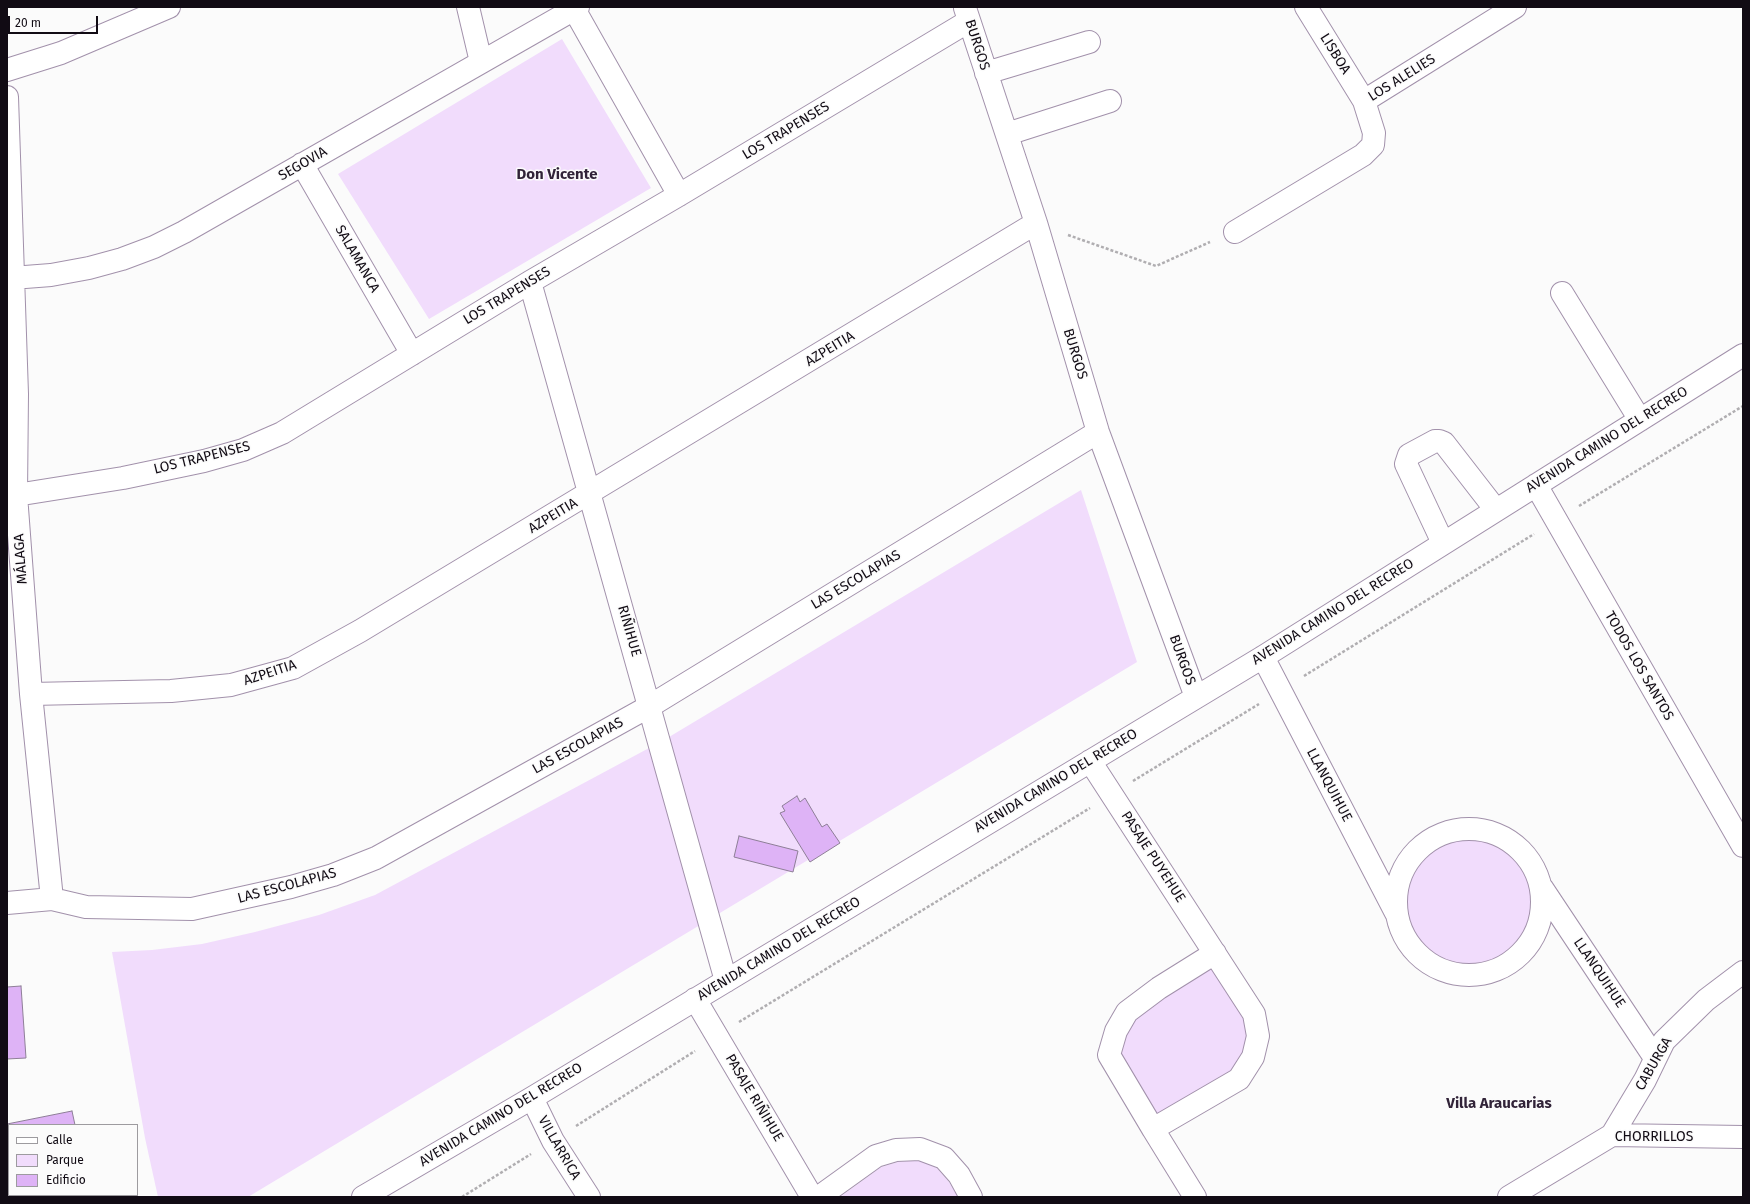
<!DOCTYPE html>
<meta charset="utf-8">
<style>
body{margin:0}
#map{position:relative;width:1750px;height:1204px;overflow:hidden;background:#fbfbfb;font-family:"Fira Sans",sans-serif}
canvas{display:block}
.frame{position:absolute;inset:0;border:8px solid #110b14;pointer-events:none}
.legend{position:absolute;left:8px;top:1124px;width:130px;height:72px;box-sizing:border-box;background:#fbfbfb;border:1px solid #9d9b9f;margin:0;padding:5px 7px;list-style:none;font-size:12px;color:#110b14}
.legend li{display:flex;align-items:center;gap:8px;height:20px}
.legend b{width:20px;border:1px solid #9d9b9f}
.scale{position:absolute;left:8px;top:16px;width:90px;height:18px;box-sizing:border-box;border:2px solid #110b14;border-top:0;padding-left:5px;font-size:12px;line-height:14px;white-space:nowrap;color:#110b14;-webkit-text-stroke:3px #fbfbfb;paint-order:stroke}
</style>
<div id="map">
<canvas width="1750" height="1204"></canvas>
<div class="frame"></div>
<ul class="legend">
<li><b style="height:5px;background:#fff"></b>Calle</li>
<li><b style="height:11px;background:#f1dcfc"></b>Parque</li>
<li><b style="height:11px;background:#deb3f6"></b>Edificio</li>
</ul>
<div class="scale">20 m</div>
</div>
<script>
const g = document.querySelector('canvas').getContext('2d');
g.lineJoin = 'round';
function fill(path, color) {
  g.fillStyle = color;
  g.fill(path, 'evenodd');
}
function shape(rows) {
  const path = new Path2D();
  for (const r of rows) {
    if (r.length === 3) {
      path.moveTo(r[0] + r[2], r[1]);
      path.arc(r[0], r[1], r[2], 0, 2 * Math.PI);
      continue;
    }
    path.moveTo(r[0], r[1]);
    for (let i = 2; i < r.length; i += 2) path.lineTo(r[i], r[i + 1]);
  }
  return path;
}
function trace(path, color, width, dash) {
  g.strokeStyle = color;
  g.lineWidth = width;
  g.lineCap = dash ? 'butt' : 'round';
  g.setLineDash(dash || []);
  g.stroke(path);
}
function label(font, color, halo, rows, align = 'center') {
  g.font = font + ' "Fira Sans",sans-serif';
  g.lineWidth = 3;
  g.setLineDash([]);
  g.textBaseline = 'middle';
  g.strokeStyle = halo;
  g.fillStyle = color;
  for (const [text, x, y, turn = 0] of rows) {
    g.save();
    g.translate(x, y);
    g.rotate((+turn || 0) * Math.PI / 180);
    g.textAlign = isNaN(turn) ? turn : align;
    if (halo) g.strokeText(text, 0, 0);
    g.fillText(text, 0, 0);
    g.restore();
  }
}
fill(shape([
 [562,39,651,188,429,319,338,174],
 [1081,490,1137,662,248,1197,158,1197,145,1138,112,952,152,950,202,944,255,932,319,915,375,895,664,740],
 [1469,902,66],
 [1212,966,1246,1017,1248,1036,1244,1054,1233,1072,1156,1116,1119,1054,1125,1035,1134,1019,1165,995],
 [918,1160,937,1168,949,1182,958,1197,840,1197,881,1167,898,1162]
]), '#f1dcfc');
const building = shape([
 [797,796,800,802,805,798,822,827,827,824,840,843,810,862,780,813,785,811,782,806,797,796],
 [739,836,798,851,793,872,734,857,739,836],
 [21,986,26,1058,7,1059,7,987,21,986],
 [72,1111,75,1125,9,1125,9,1163,7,1153,7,1124,72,1111],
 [15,1195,59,1195,60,1197,16,1197,15,1195]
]);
fill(building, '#deb3f6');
trace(building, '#8e7f97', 1);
const minor = shape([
 [468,7,481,62],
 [965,8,1036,223,1098,432,1196,697],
 [574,9,679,195],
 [7,70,61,53,169,7],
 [986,73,1089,42],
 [7,97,17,394,16,495,31,694,52,899],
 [1364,101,1515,7],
 [1007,134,1110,101],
 [302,164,412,354],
 [1235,232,1363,155,1373,145,1374,133,1364,101,1306,7],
 [12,278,51,275,89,268,122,259,154,247,184,232,578,7],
 [530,282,726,981],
 [1562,293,1640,420],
 [1536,485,1743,846],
 [16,495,123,478,204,461,243,450,282,433,530,282,679,195,969,21],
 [1443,543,1406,464,1409,455,1435,441,1439,441,1444,443,1496,510],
 [1263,657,1396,913],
 [31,694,171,691,231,685,293,668,360,631,1036,223],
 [1090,761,1254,1014,1258,1036,1253,1057,1239,1079,1153,1129,1195,1197],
 [1469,902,73],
 [1542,888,1655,1058],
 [7,903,52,899,86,907,192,909,291,887,333,875,376,858,650,706,1098,432],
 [695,999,812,1197],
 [532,1098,553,1141,589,1197],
 [1153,1129,1109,1055,1116,1031,1127,1012,1159,988,1215,953],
 [1612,1135,1645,1080,1664,1041,1706,1000,1743,972],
 [363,1197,532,1098,1263,657,1743,355],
 [819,1197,876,1156,896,1150,920,1149,944,1158,959,1175,971,1197],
 [1509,1197,1612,1135,1743,1137]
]);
trace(minor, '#a291ab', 24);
trace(shape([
 [1068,235,1156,266,1210,242],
 [1579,506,1743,406],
 [1304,676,1534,534],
 [1133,781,1259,704],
 [739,1022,1090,808],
 [576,1126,695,1051],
 [462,1197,531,1154]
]), '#b0aeb1', 2.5, [3, 2]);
trace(minor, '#fff', 22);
label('14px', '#110b14', '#fbfbfb', [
 ["BURGOS",977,45,72],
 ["LISBOA",1335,54,58],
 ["LOS ALELIES",1402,78,-32],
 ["LOS TRAPENSES",786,131,-31],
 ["SEGOVIA",303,164,-30],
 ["SALAMANCA",357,259,60],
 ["LOS TRAPENSES",507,296,-31],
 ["AZPEITIA",830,349,-31],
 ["BURGOS",1075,354,73],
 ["AVENIDA CAMINO DEL RECREO",1607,440,-32],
 ["LOS TRAPENSES",202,458,-14],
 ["AZPEITIA",553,516,-31],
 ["MÁLAGA",21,559,-94],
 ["LAS ESCOLAPIAS",856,580,-31],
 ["AVENIDA CAMINO DEL RECREO",1333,612,-32],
 ["RIÑIHUE",629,631,74],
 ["BURGOS",1182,660,70],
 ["TODOS LOS SANTOS",1639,666,60],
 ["AZPEITIA",270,673,-18],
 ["LAS ESCOLAPIAS",578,746,-29],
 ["AVENIDA CAMINO DEL RECREO",1056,781,-31],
 ["LLANQUIHUE",1329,785,62],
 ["PASAJE PUYEHUE",1153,857,57],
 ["LAS ESCOLAPIAS",287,886,-15],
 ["AVENIDA CAMINO DEL RECREO",779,949,-31],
 ["LLANQUIHUE",1599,973,56],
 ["CABURGA",1654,1064,-60],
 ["PASAJE RIÑIHUE",754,1098,59],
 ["AVENIDA CAMINO DEL RECREO",501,1115,-31],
 ["CHORRILLOS",1654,1137],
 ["VILLARRICA",559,1148,60]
]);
label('bold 15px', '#312338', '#fbfbfb', [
 ["Don Vicente",557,175],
 ["Villa Araucarias",1499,1104]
]);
</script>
